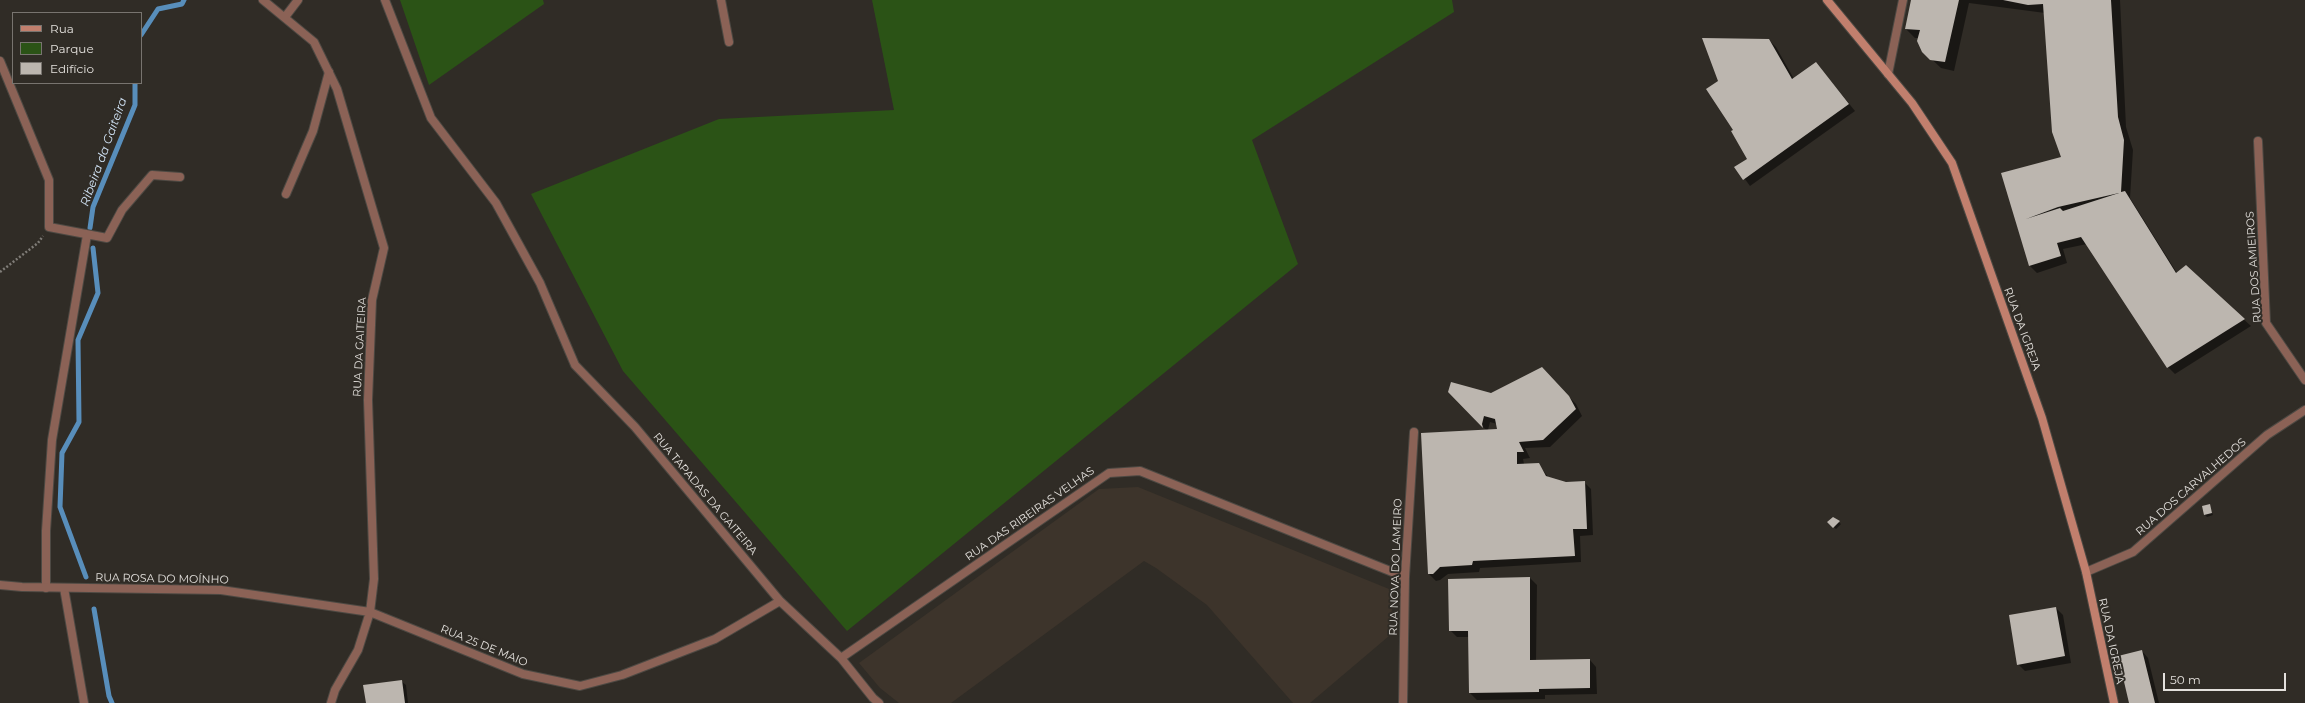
<!DOCTYPE html>
<meta charset="utf-8">
<style>
body{margin:0}
#map{position:relative;width:2305px;height:703px;overflow:hidden;background:#302c26;font-family:Montserrat,sans-serif}
canvas{display:block}
.legend{position:absolute;left:12px;top:12px;width:130px;height:72px;box-sizing:border-box;background:#302c26;border:1px solid #78746f;margin:0;padding:5px 7px;list-style:none;font-size:12px;color:#e3e0dc}
.legend li{display:flex;align-items:center;gap:8px;height:20px}
.legend b{width:20px;border:1px solid #78746f}
.scale{position:absolute;left:2163px;top:673px;width:123px;height:18px;box-sizing:border-box;border:2px solid #e3e0dc;border-top:0;padding-left:5px;font-size:12px;line-height:14px;white-space:nowrap;color:#e3e0dc;-webkit-text-stroke:3px #302c26;paint-order:stroke}
</style>
<div id="map">
<canvas width="2305" height="703"></canvas>
<ul class="legend">
<li><b style="height:5px;background:#c17f6d"></b>Rua</li>
<li><b style="height:11px;background:#2b5316"></b>Parque</li>
<li><b style="height:11px;background:#bcb6af"></b>Edifício</li>
</ul>
<div class="scale">50 m</div>
</div>
<script>
const g = document.querySelector('canvas').getContext('2d');
g.lineJoin = 'round';
function fill(path, color) {
  g.fillStyle = color;
  g.fill(path, 'evenodd');
}
function shape(rows) {
  const path = new Path2D();
  for (const r of rows) {
    path.moveTo(r[0], r[1]);
    for (let i = 2; i < r.length; i += 2) path.lineTo(r[i], r[i + 1]);
  }
  return path;
}
function trace(path, color, width, dash) {
  g.strokeStyle = color;
  g.lineWidth = width;
  g.lineCap = dash ? 'butt' : 'round';
  g.setLineDash(dash || []);
  g.stroke(path);
}
function label(font, color, halo, rows, align = 'center') {
  g.font = font + ' Montserrat,sans-serif';
  g.lineWidth = 4;
  g.setLineDash([]);
  g.textBaseline = 'middle';
  g.strokeStyle = halo;
  g.fillStyle = color;
  for (const [text, x, y, turn = 0] of rows) {
    g.save();
    g.translate(x, y);
    g.rotate((+turn || 0) * Math.PI / 180);
    g.textAlign = isNaN(turn) ? turn : align;
    if (halo) g.strokeText(text, 0, 0);
    g.fillText(text, 0, 0);
    g.restore();
  }
}
fill(shape([
 [1138,487,1394,591,1389,636,1310,703,1293,703,1207,605,1156,568,1144,561,951,703,899,703,880,688,859,663,1099,489]
]), '#3d342b');
fill(shape([
 [400,0,543,0,544,4,429,85],
 [872,0,1452,0,1454,12,1252,140,1298,264,847,631,623,371,531,194,719,119,894,110]
]), '#2b5316');
fill(shape([
 [1912,0,2120,0,2126,127,2133,150,2130,198,2177,273,2186,267,2251,326,2175,374,2168,367,2087,244,2063,249,2067,263,2037,273,2030,266,2016,222,2063,158,2045,13,1969,3,1954,71,1941,68,1923,51,1919,38,1915,38,1906,29],
 [1769,40,1776,47,1794,79,1816,63,1855,111,1750,186,1736,167,1749,159,1734,130],
 [1541,369,1576,404,1582,416,1550,447,1525,448,1530,458,1523,459,1524,464,1538,464,1549,478,1566,483,1584,482,1591,489,1593,535,1580,536,1581,562,1480,568,1479,572,1448,574,1440,580,1436,581,1429,574,1487,431,1449,392,1491,394],
 [1490,422,1497,424,1498,430,1488,430],
 [2209,505,2213,515,2207,517,2205,515],
 [1833,518,1841,524,1836,529,1828,522],
 [1530,578,1537,585,1536,661,1590,660,1596,667,1597,694,1545,695,1545,699,1477,700,1470,693,1469,637,1457,637,1450,630,1449,580],
 [2056,608,2063,615,2071,663,2025,671,2018,664],
 [2142,651,2148,658,2159,703,2130,703],
 [401,681,406,685,408,703,367,703]
]), '#0007');
trace(shape([
 [141,35,158,9,182,4,184,0],
 [90,228,93,207,135,105,135,83],
 [86,577,60,507,62,453,79,422,78,340,98,293,93,248],
 [94,609,109,696,112,703]
]), '#588ebb', 5);
fill(shape([
 [1911,0,1959,0,1945,62,1930,60,1922,52,1917,41,1920,30,1905,29],
 [2003,0,2111,0,2118,117,2124,140,2121,192,2125,191,2176,273,2186,265,2245,319,2167,368,2081,237,2057,243,2061,256,2029,266,2001,173,2061,157,2052,132,2043,4,2028,5],
 [2119,193,2063,211,2060,208,2026,219,2058,207],
 [1702,38,1769,39,1792,79,1816,62,1849,104,1743,180,1734,167,1747,159,1731,131,1733,130,1706,89,1718,81],
 [1542,367,1569,396,1576,409,1543,440,1519,442,1524,452,1517,452,1517,464,1539,463,1546,476,1566,482,1585,481,1587,529,1573,529,1575,556,1473,561,1472,565,1440,567,1433,574,1428,574,1421,433,1497,429,1495,419,1484,416,1482,424,1483,428,1448,392,1451,382,1491,393],
 [2210,504,2212,513,2204,515,2202,506],
 [1833,517,1840,521,1833,528,1827,522],
 [1530,577,1530,660,1590,659,1590,688,1539,689,1539,692,1469,693,1468,631,1449,631,1448,579],
 [2056,607,2065,656,2017,665,2009,615],
 [2142,650,2155,703,2129,703,2118,656],
 [402,680,405,703,366,703,363,685]
]), '#bcb6af');
const service = shape([
 [721,0,729,42],
 [0,61,49,180,49,227,107,238,122,210,152,175,180,177],
 [286,194,313,131,329,72],
 [46,588,46,531,52,440,87,235],
 [64,588,84,703]
]);
const minor = shape([
 [263,0,314,42,337,89,384,248,372,300,368,400,374,579,370,612,358,650,335,690,331,703],
 [385,0,431,118,496,203,540,283,575,365,635,427,780,601,841,658,873,698,879,703],
 [285,17,298,0],
 [1888,74,1903,0],
 [2258,141,2266,323,2305,380],
 [2086,572,2133,552,2267,435,2305,410],
 [0,585,22,587,221,590,370,612,523,674,580,686,622,675,715,639,780,601],
 [841,658,1109,473,1140,471,1405,577],
 [1403,703,1405,577,1414,432]
]);
const secondary = shape([
 [1827,0,1912,103,1952,163,2042,418,2086,572,2114,703]
]);
trace(service, '#4d4943', 10);
trace(minor, '#4d4943', 10);
trace(secondary, '#4d4943', 10);
trace(shape([
 [0,272,38,243,43,236]
]), '#7f7c77', 2.5, [2, 2]);
trace(service, '#8b6256', 8);
trace(minor, '#8b6256', 8);
trace(secondary, '#c17f6d', 8);
label('11px', '#e3e0dc', '#302c26', [
 ["RUA DOS AMIEIROS",2254,267,-94],
 ["RUA DA IGREJA",2022,329,70],
 ["RUA DA GAITEIRA",360,347,-87],
 ["RUA DOS CARVALHEDOS",2191,487,-41],
 ["RUA TAPADAS DA GAITEIRA",705,494,50],
 ["RUA DAS RIBEIRAS VELHAS",1030,514,-35],
 ["RUA NOVA DO LAMEIRO",1396,567,-88],
 ["RUA ROSA DO MOÍNHO",162,579,1],
 ["RUA DA IGREJA",2111,641,78],
 ["RUA 25 DE MAIO",484,646,22]
]);
label('italic 12px', '#cfe1f3', '#302c26', [
 ["Ribeira da Gaiteira",104,152,-70]
]);
</script>
